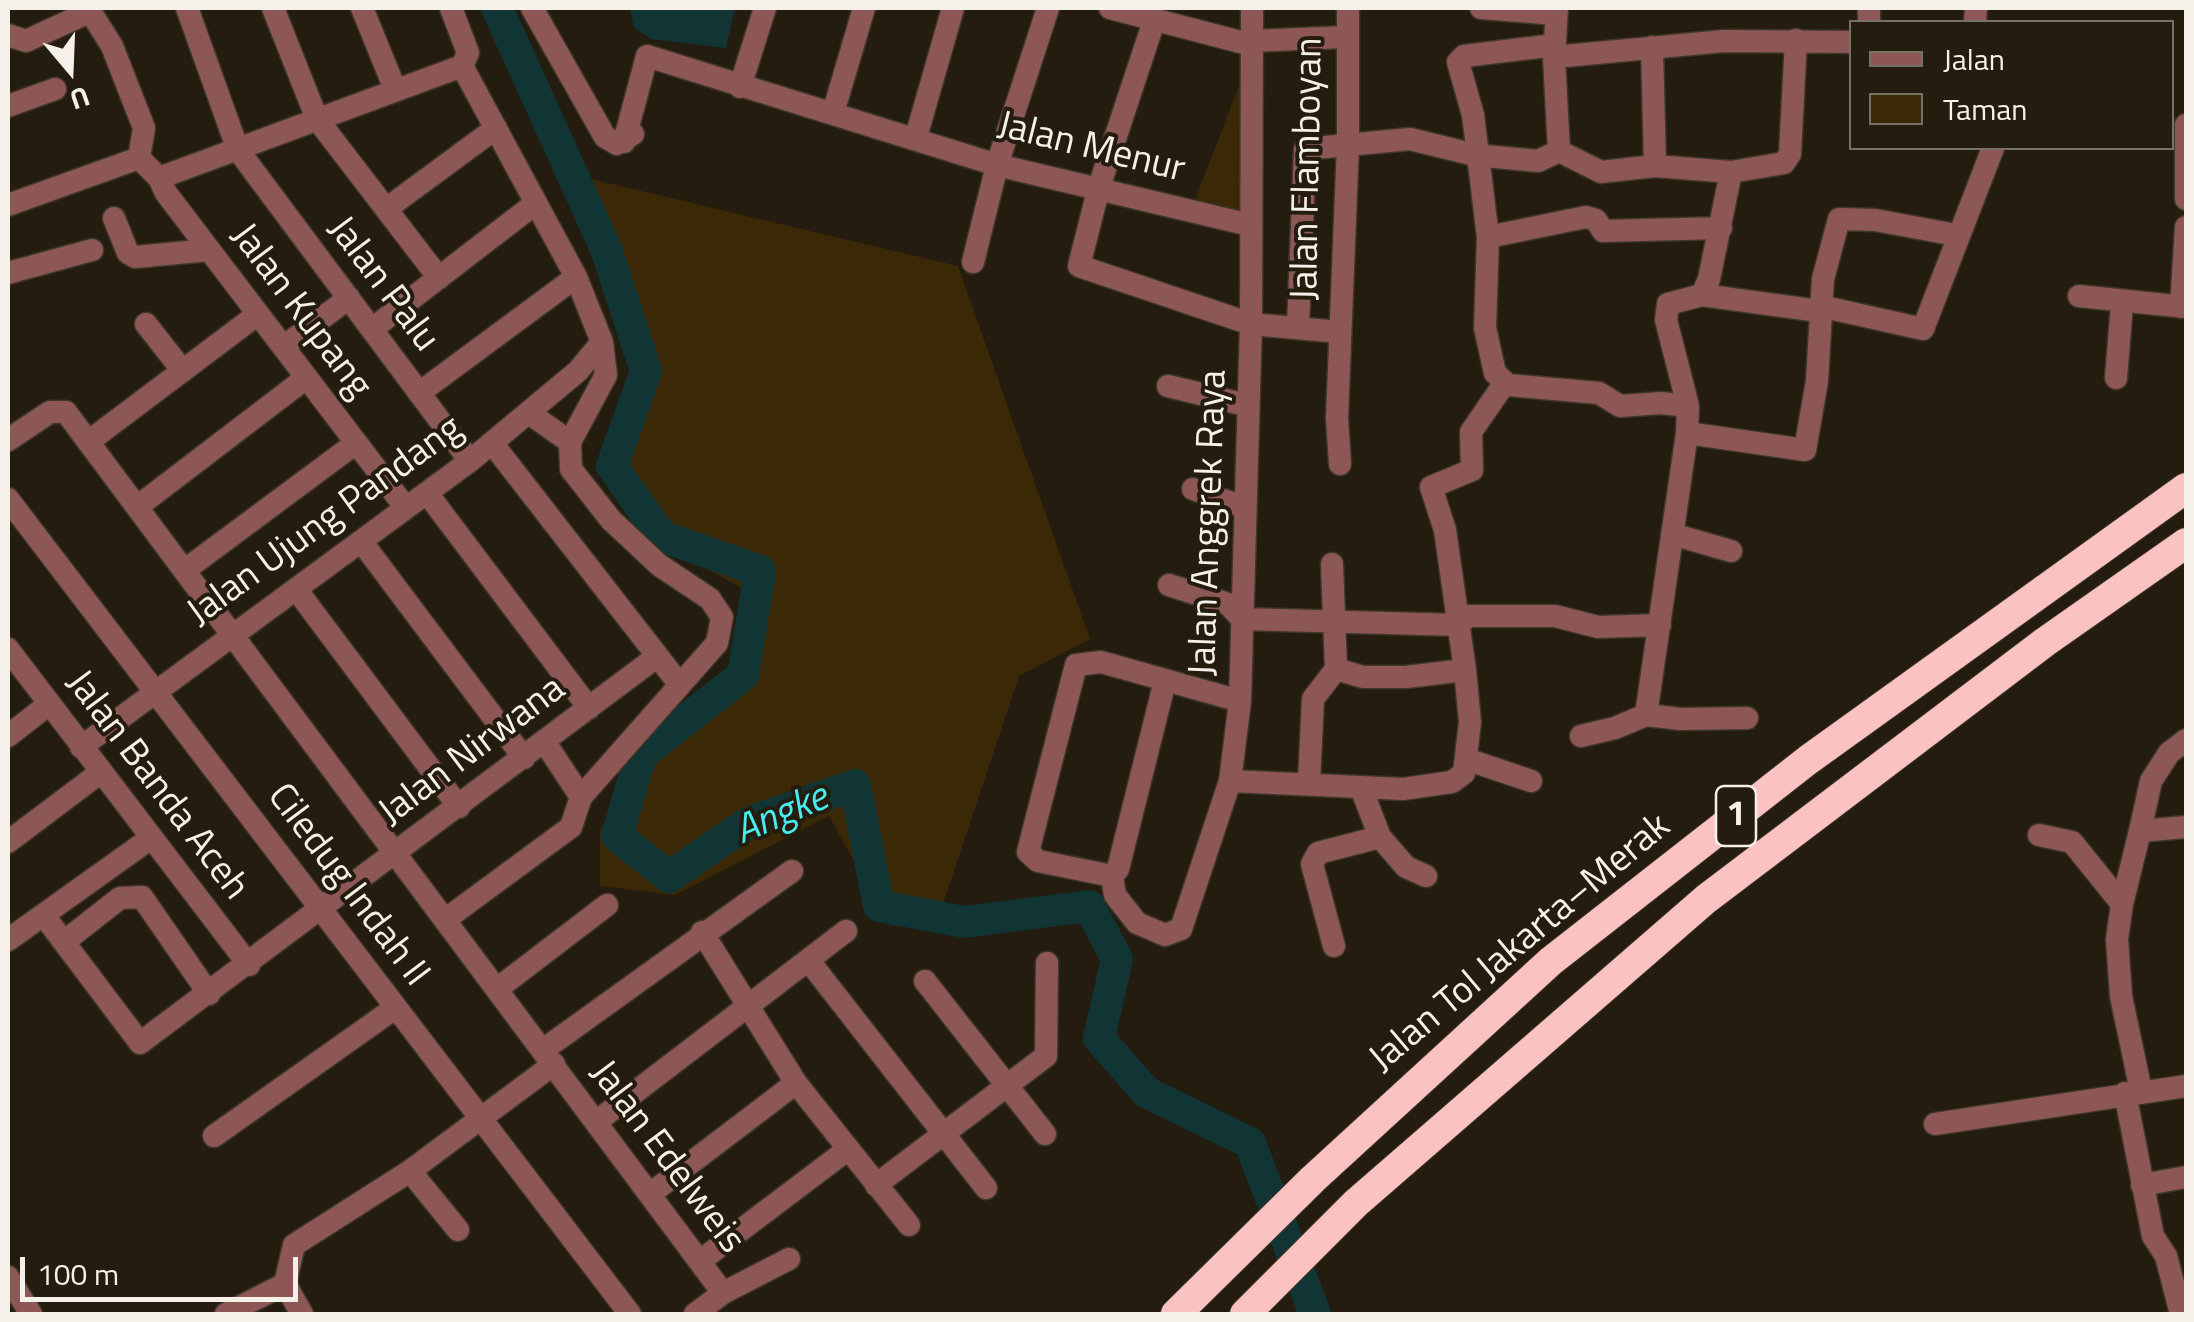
<!DOCTYPE html>
<meta charset="utf-8">
<style>
body{margin:0}
#map{position:relative;width:2194px;height:1322px;overflow:hidden;background:#241c0f;font-family:"Titillium Web",sans-serif}
canvas{display:block}
.frame{position:absolute;inset:0;border:10px solid #f6f1e8;pointer-events:none}
.legend{position:absolute;left:1849px;top:20px;width:325px;height:130px;box-sizing:border-box;background:#241c0f;border:2px solid #787166;margin:0;padding:12px 18px;list-style:none;font-size:30px;color:#f6f1e8}
.legend li{display:flex;align-items:center;gap:20px;height:50px}
.legend b{width:50px;border:2px solid #787166}
.north{position:absolute;left:20px;top:20px;width:100px;height:100px;-webkit-text-stroke:8px #241c0f;paint-order:stroke;rotate:161deg;font-size:28px;font-weight:700;line-height:40px;text-align:center;color:#f6f1e8}
.north::after{content:'';display:block;margin:auto;width:35px;height:45px;background:#f6f1e8;clip-path:polygon(50% 0,100% 100%,50% 72%,0 100%)}
.scale{position:absolute;left:20px;top:1257px;width:278px;height:45px;box-sizing:border-box;border:5px solid #f6f1e8;border-top:0;padding-left:12px;font-size:30px;line-height:35px;white-space:nowrap;color:#f6f1e8;-webkit-text-stroke:8px #241c0f;paint-order:stroke}
</style>
<div id="map">
<canvas width="2194" height="1322"></canvas>
<div class="frame"></div>
<ul class="legend">
<li><b style="height:12px;background:#8d5755"></b>Jalan</li>
<li><b style="height:28px;background:#3a2807"></b>Taman</li>
</ul>
<div class="north">U</div>
<div class="scale">100 m</div>
</div>
<script>
const g = document.querySelector('canvas').getContext('2d');
g.lineJoin = 'round';
function fill(path, color) {
  g.fillStyle = color;
  g.fill(path, 'evenodd');
}
function shape(rows) {
  const path = new Path2D();
  for (const r of rows) {
    path.moveTo(r[0], r[1]);
    for (let i = 2; i < r.length; i += 2) path.lineTo(r[i], r[i + 1]);
  }
  return path;
}
function trace(path, color, width, dash) {
  g.strokeStyle = color;
  g.lineWidth = width;
  g.lineCap = dash ? 'butt' : 'round';
  g.setLineDash(dash || []);
  g.stroke(path);
}
function label(font, color, halo, rows, align = 'center') {
  g.font = font + ' "Titillium Web",sans-serif';
  g.lineWidth = 8;
  g.setLineDash([]);
  g.textBaseline = 'middle';
  g.strokeStyle = halo;
  g.fillStyle = color;
  for (const [text, x, y, turn = 0] of rows) {
    g.save();
    g.translate(x, y);
    g.rotate((+turn || 0) * Math.PI / 180);
    g.textAlign = isNaN(turn) ? turn : align;
    if (halo) g.strokeText(text, 0, 0);
    g.fillText(text, 0, 0);
    g.restore();
  }
}
fill(shape([
 [1251,54,1247,223,1192,208],
 [570,174,958,266,1090,639,1019,676,938,919,884,915,829,816,675,895,600,886,600,830,679,734,747,669,753,594,631,528,622,462,658,380]
]), '#3a2807');
fill(shape([
 [630,8,735,8,726,48,651,39,634,28]
]), '#113435');
trace(shape([
 [497,8,606,249,646,371,612,466,661,536,760,571,743,675,641,755,617,836,669,877,749,822,855,785,879,906,964,922,1089,906,1117,959,1099,1038,1146,1092,1250,1143,1315,1314]
]), '#113435', 32);
const minor = shape([
 [88,8,112,46,144,128,139,158],
 [187,8,238,150,470,461],
 [273,8,317,119,439,278],
 [362,8,395,89],
 [451,8,468,53,462,66,576,277,602,342,606,375,570,442,571,469,611,520,659,565,710,599,722,617,717,643,581,797],
 [532,8,605,137,617,144,633,134],
 [1110,8,1252,45],
 [1481,8,1556,14],
 [1557,8,1554,57,1559,151],
 [1154,21,1099,187,1079,266,1251,324,1340,332],
 [1869,22,1869,8],
 [1975,22,1976,8],
 [8,35,26,41,89,12],
 [1252,41,1346,37],
 [1555,45,1464,56,1458,62,1473,115,1488,237,1485,328,1495,373,1508,385,1599,393,1620,406,1661,403,1688,406],
 [1652,47,1655,166],
 [1554,57,1724,41,1852,42],
 [740,87,765,8],
 [8,106,55,89],
 [833,113,864,8],
 [2186,125,2186,199],
 [916,137,953,8],
 [624,142,647,56,997,165,1250,225],
 [1559,151,1601,172,1655,166,1731,172,1784,163,1790,154,1796,40],
 [139,158,159,178,166,193,406,508],
 [159,178,462,66],
 [8,205,139,158],
 [386,209,496,128],
 [114,218,128,253,135,257,209,250],
 [1488,237,1586,217,1596,220,1603,231,1721,228],
 [973,262,997,165,1048,8],
 [8,273,92,250],
 [1702,295,1709,279,1731,172],
 [2079,296,2186,307],
 [1820,306,1923,329,1993,148],
 [2181,307,2186,227],
 [146,324,183,371],
 [1298,327,1305,149,1410,139,1475,155,1538,161,1559,151],
 [372,329,536,203],
 [283,347,349,298],
 [2116,378,2122,304],
 [1168,386,1246,405],
 [419,393,576,277],
 [529,413,570,442],
 [1687,433,1805,450,1817,381,1823,279,1839,219,1875,220,1956,235],
 [8,440,50,412,66,412,723,1293],
 [88,442,258,314],
 [492,443,680,685],
 [1340,464,1337,418,1348,144,1348,8],
 [1193,489,1243,507],
 [427,493,589,708],
 [8,499,630,1314],
 [137,507,306,378],
 [1672,534,1731,551],
 [361,541,524,758],
 [185,570,356,443],
 [1169,585,1228,604,1242,619,1459,625],
 [296,589,459,807],
 [1459,625,1468,616,1555,616,1598,627,1660,625],
 [8,649,249,965],
 [1336,669,1363,677,1406,677,1465,670],
 [1646,715,1687,433,1688,406,1666,320,1668,304,1702,295,1819,311],
 [8,736,49,704],
 [1581,736,1615,728,1646,715,1681,719,1747,718],
 [81,747,470,461,578,371,602,342],
 [1466,759,1531,781],
 [1230,781,1403,789,1452,782,1464,773,1470,722,1465,670,1445,530,1431,487,1472,470,1471,432,1504,384],
 [1309,782,1313,699,1336,669,1332,564],
 [1361,788,1380,837,1406,867,1426,876],
 [2140,831,2151,781,2169,753,2186,740],
 [2039,835,2072,842,2122,904],
 [8,842,101,772],
 [1112,876,1115,895,1137,923,1165,935,1181,929,1230,781,1240,701,1251,324,1252,8],
 [1112,876,1038,861,1028,852,1076,665,1101,662,1240,701],
 [1112,876,1118,869,1165,681],
 [45,917,140,1043,655,658],
 [446,919,571,827,581,797,544,741],
 [702,932,796,1083,909,1225],
 [8,940,151,838],
 [65,941,120,898,142,897,209,994],
 [1334,946,1312,864,1318,853,1380,837],
 [809,961,986,1188],
 [925,981,1045,1134],
 [497,989,607,905],
 [543,1050,792,871],
 [2141,1091,2121,996,2117,939,2122,904,2140,831,2186,827],
 [2125,1093,2153,1236,2166,1256,2181,1314],
 [596,1122,846,931],
 [1935,1124,2186,1086],
 [214,1136,395,1008],
 [410,1171,458,1230],
 [876,1185,1046,1056,1047,963],
 [2142,1185,2186,1177],
 [650,1194,796,1083],
 [700,1261,847,1150],
 [8,1277,31,1314],
 [226,1314,285,1284],
 [302,1314,285,1284,294,1245,410,1171,554,1064],
 [695,1314,723,1293,789,1259]
]);
const highway = shape([
 [1176,1314,1313,1179,1551,961,1808,760,2186,488],
 [1245,1314,1356,1203,1706,899,2045,642,2186,543]
]);
trace(minor, '#3d3629', 25);
trace(highway, '#3d3629', 32);
trace(minor, '#8d5755', 22);
trace(highway, '#fac2c0', 30);
for (const [x, y, w] of [
 [1736,816,40]
]) {
  const box = new Path2D();
  box.roundRect(x - w / 2, y - 30, w, 60, 8);
  g.fillStyle = '#241c0f';
  g.fill(box);
  trace(box, '#f6f1e8', 2.5);
}
label('bold 35px', '#f6f1e8', null, [
 ["1",1736,816]
]);
label('38px', '#f6f1e8', '#241c0f', [
 ["Jalan Menur",1091,149,14],
 ["Jalan Flamboyan",1309,169,-89],
 ["Jalan Palu",382,285,53],
 ["Jalan Kupang",300,312,53],
 ["Jalan Ujung Pandang",326,522,-36],
 ["Jalan Anggrek Raya",1210,523,-88],
 ["Jalan Nirwana",473,752,-37],
 ["Jalan Banda Aceh",156,786,53],
 ["Ciledug Indah II",347,886,53],
 ["Jalan Tol Jakarta–Merak",1521,944,-40],
 ["Jalan Edelweis",666,1158,53]
]);
label('italic 40px', '#47ecee', '#241c0f', [
 ["Angke",782,816,-23]
]);
</script>
